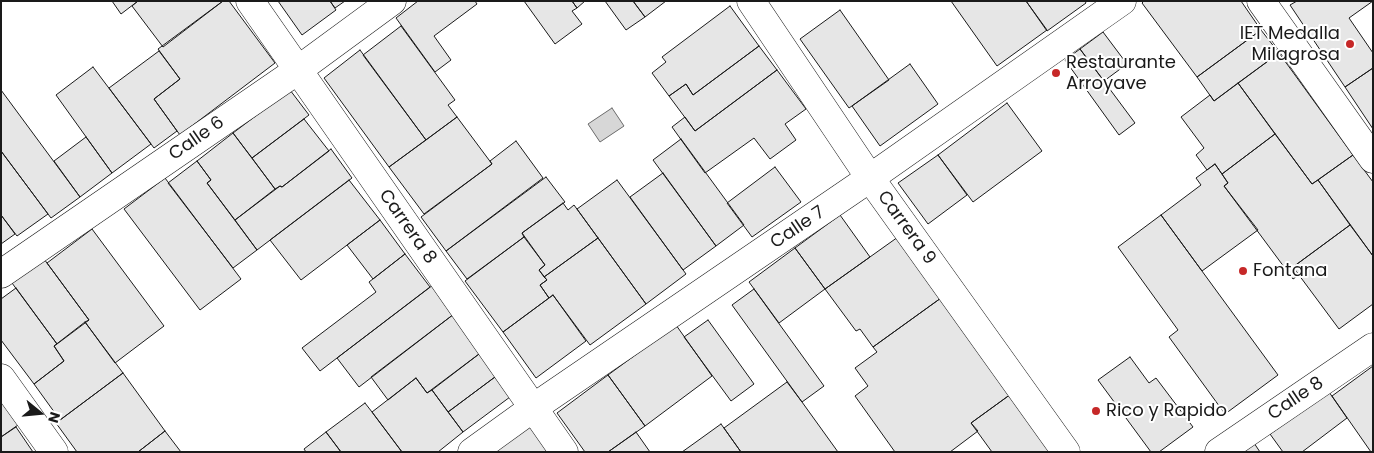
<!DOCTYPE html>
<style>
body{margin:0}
#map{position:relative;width:1374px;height:453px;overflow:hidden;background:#fff;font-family:Poppins,sans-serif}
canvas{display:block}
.frame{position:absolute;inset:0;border:2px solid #1a1a1a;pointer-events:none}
.north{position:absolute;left:15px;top:388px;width:50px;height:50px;-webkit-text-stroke:4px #fff;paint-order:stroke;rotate:107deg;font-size:14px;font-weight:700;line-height:20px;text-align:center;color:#1a1a1a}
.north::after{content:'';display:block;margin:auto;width:18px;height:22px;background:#1a1a1a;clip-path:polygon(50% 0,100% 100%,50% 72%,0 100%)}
</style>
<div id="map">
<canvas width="1374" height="453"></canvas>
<div class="frame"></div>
<div class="north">N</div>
</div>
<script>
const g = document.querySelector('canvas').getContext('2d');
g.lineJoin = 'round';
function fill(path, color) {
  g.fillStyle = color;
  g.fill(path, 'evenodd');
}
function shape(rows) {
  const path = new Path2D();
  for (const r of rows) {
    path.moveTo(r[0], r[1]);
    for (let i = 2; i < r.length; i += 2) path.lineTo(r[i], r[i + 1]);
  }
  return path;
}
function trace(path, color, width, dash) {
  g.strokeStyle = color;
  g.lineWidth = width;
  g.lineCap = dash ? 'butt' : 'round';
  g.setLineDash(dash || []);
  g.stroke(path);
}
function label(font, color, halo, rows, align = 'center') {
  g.font = font + ' Poppins,sans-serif';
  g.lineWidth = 4;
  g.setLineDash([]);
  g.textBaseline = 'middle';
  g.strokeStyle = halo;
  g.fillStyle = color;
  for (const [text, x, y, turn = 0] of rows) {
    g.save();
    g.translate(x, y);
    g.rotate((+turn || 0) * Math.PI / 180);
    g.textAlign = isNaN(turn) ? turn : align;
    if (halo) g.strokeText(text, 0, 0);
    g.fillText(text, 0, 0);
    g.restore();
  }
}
const water = shape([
 [612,108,624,126,600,142,588,124,612,108]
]);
fill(water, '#d7d7d7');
trace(water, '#6a6a6a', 1);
const building = shape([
 [112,1,138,1,121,14,112,1],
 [138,1,223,1,163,47,132,6,138,1],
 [223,1,229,1,275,63,180,135,154,99,180,79,158,49,223,1],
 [278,1,330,1,336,10,302,35,278,1],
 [330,1,345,1,335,8,330,1],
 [418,1,475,1,477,4,434,36,451,60,435,72,396,18,418,1],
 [524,1,572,1,577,8,572,11,582,24,555,44,524,1],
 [572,1,585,1,577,8,572,1],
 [605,1,633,1,645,17,626,30,605,1],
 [633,1,666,1,645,17,633,1],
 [951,1,1026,1,1047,30,997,66,951,1],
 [1026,1,1085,1,1086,3,1047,31,1026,1],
 [1144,1,1241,1,1261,30,1197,77,1142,3,1144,1],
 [1297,1,1373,1,1349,18,1373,53,1373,68,1345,87,1290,5,1297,1],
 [730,6,759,46,693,95,686,84,669,96,652,73,666,62,662,57,730,6],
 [840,10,889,80,849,108,800,39,840,10],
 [401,26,455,100,448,105,457,117,426,140,363,55,401,26],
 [1261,30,1279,53,1214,101,1197,77,1261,30],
 [1103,32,1127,64,1104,81,1080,49,1103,32],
 [759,46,777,70,695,131,669,96,686,84,693,95,759,46],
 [1080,49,1135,123,1119,135,1065,60,1080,49],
 [360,50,426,140,389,167,324,78,360,50],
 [159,51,180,79,154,99,177,131,154,148,109,88,159,51],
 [1279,53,1353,155,1312,184,1238,83,1279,53],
 [910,64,938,104,880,146,852,106,910,64],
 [93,67,151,144,112,173,56,95,93,67],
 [1373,68,1373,129,1345,87,1373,68],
 [777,70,806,109,785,124,796,140,770,159,754,138,705,173,672,127,685,117,695,131,777,70],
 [1238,83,1275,134,1222,174,1215,164,1207,170,1196,155,1204,148,1181,117,1210,95,1214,101,1238,83],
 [1,90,80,197,51,218,1,151,1,90],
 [290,90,309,115,252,158,233,133,290,90],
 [1007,103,1042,151,973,202,938,155,1007,103],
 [457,117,492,164,424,214,389,167,457,117],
 [304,119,329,151,282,187,280,186,275,189,252,158,304,119],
 [233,133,275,189,235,220,207,183,211,180,197,161,233,133],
 [1275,134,1312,184,1318,180,1350,225,1293,267,1299,275,1293,279,1224,186,1228,183,1222,174,1275,134],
 [86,137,112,173,80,197,54,161,86,137],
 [681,139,744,225,716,246,653,160,681,139],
 [516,141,543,178,446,251,421,217,492,164,490,161,516,141],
 [331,149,352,178,257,250,235,220,280,186,282,187,331,149],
 [1,151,48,214,17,236,1,215,1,151],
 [938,155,967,195,928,224,898,183,938,155],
 [1353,155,1373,182,1373,256,1318,180,1353,155],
 [197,161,211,180,207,183,257,250,233,268,168,183,197,161],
 [1215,164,1228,183,1224,186,1258,230,1202,271,1161,215,1201,185,1196,178,1215,164],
 [775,167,801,202,752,237,727,203,775,167],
 [663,173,716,246,683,270,630,197,663,173],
 [546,177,565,202,522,233,524,237,467,279,446,251,546,177],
 [165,178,241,279,200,310,124,209,165,178],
 [349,180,380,220,301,280,270,240,349,180],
 [617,180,686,274,646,304,577,209,617,180],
 [563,203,568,210,574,205,598,238,544,277,539,270,545,265,522,233,563,203],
 [1,215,15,234,1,244,1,215],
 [840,215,870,257,825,289,795,248,840,215],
 [1161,215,1278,375,1225,414,1169,337,1178,330,1118,247,1161,215],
 [380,220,405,254,373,279,347,245,380,220],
 [1350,225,1373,256,1373,304,1339,329,1293,267,1350,225],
 [92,229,164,326,115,363,85,322,89,320,47,263,92,229],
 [524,237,545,265,539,270,547,280,540,285,549,298,503,332,465,281,524,237],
 [898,237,941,298,873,347,860,329,856,331,825,289,898,237],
 [598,238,646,304,590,345,553,295,549,298,540,285,547,280,544,277,598,238],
 [795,248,825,289,779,323,749,282,795,248],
 [405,254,430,287,320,371,302,348,376,292,369,282,405,254],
 [44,259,89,320,57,344,12,283,44,259],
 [433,285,454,314,359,387,337,358,433,285],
 [16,288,57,344,54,346,64,361,34,384,1,340,1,299,16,288],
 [754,289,824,386,802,402,732,305,754,289],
 [553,295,586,341,536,378,503,332,553,295],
 [941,298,1011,394,971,423,978,431,950,452,895,452,855,396,868,386,855,368,877,352,873,347,941,298],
 [454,314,483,351,427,393,416,378,388,400,371,377,454,314],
 [708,320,754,384,731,401,684,337,708,320],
 [85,322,123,373,60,420,34,384,64,361,54,346,85,322],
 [676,325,712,376,645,426,608,375,676,325],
 [483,351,499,374,448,412,432,390,483,351],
 [1130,357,1149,383,1156,378,1193,427,1159,452,1151,452,1098,380,1130,357],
 [1373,366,1373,452,1371,452,1332,396,1373,366],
 [123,373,165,431,138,452,77,452,56,423,123,373],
 [499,374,514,394,463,432,448,412,499,374],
 [608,375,645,426,608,452,585,452,557,413,608,375],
 [416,378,427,393,432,390,463,432,438,452,402,452,372,412,416,378],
 [787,382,802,402,838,452,741,452,724,428,787,382],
 [1329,392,1347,418,1302,452,1283,452,1270,434,1329,392],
 [1011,394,1052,452,992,452,971,423,1011,394],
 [1,401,18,425,1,437,1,401],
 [365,403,372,412,402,452,341,452,326,432,365,403],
 [721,424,741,452,682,452,696,442,721,424],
 [531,425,551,452,495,452,531,425],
 [16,427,33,452,1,452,1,437,16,427],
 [165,431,181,452,138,452,165,431],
 [326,432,341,452,306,452,304,449,326,432],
 [636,432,650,452,608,452,636,432],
 [1250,437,1260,452,1229,452,1250,437]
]);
fill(building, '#e6e6e6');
trace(building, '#1a1a1a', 1);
const minor = shape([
 [250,1,564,452],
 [1,274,298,70,392,1],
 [1,378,54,452],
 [472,452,533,408,870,178,1122,1],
 [1219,452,1373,347]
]);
const secondary = shape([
 [751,1,870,178,1066,452],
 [1261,1,1373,159]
]);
trace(minor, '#1a1a1a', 29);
trace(secondary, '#1a1a1a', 29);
trace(minor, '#fff', 28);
trace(secondary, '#fff', 28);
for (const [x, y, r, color] of [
 [1350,44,5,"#c62828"],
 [1056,73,5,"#c62828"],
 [1243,271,5,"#c62828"],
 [1096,411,5,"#c62828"]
]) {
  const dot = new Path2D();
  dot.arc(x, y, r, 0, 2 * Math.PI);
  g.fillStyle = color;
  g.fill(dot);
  trace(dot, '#fff', 2);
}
label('18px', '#1a1a1a', '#fff', [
 ["IET Medalla",1340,34,"right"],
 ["Milagrosa",1340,55,"right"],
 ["Restaurante",1066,63],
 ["Arroyave",1066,84],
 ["Fontana",1253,271],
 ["Rico y Rapido",1106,411]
], 'left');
label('18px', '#1a1a1a', '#fff', [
 ["Calle 6",197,139,-35],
 ["Carrera 8",407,227,55],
 ["Calle 7",798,228,-34],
 ["Carrera 9",906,228,54],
 ["Calle 8",1296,399,-34]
]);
</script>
